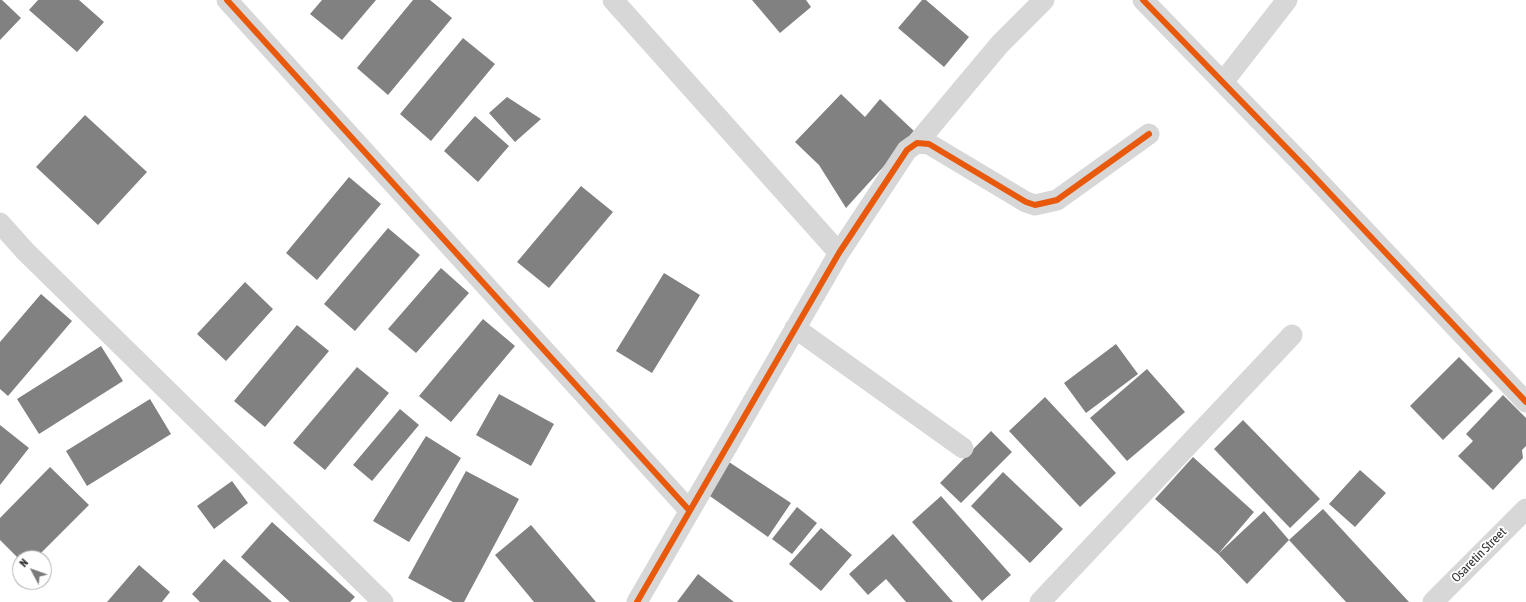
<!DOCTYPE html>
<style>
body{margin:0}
#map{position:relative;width:1526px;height:602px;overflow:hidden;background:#fff;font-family:"Asap Condensed",sans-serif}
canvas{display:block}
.north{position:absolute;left:12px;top:550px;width:40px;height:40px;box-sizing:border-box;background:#fff;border:1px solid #adadad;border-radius:50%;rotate:311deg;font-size:11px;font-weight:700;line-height:16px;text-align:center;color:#333}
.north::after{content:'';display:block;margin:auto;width:14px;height:18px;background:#7a7a7a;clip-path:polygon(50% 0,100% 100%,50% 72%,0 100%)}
</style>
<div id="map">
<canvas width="1526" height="602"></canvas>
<div class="north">N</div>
</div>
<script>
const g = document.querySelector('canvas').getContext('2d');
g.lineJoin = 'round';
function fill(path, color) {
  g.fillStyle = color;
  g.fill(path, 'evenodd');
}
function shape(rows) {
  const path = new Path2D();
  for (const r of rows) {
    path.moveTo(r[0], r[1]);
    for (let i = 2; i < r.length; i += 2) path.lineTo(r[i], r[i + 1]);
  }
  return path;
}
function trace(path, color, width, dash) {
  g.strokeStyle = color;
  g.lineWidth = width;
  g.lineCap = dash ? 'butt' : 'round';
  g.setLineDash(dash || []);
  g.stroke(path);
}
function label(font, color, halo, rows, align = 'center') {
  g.font = font + ' "Asap Condensed",sans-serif';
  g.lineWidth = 4;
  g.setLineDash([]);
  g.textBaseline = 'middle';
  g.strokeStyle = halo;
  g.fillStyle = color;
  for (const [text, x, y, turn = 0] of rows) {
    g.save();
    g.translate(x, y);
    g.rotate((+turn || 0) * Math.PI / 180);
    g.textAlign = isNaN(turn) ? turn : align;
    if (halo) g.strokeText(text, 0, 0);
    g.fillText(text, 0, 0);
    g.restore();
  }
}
fill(shape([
 [0,0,2,0,21,18,0,40],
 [38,0,79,0,104,22,77,52,29,10],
 [322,0,376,0,342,40,310,14],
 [413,0,430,0,452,18,388,95,357,68],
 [752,0,806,0,811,7,780,33],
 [922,0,926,0,969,37,944,67,898,28],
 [463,38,495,64,431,141,400,114],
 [841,94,865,117,880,99,915,132,846,208,819,165,795,142],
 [507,97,541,119,515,142,489,113],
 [85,115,147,172,98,225,36,167],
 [475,116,509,146,478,182,444,151],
 [349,177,381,204,317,280,286,253],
 [581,186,613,212,549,288,517,262],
 [388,228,420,255,355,331,324,304],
 [441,268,469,293,416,353,388,329],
 [664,273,700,295,652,373,616,351],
 [245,282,273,309,226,361,197,334],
 [41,294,72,321,8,396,0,389,0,342],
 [483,319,515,346,451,422,419,396],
 [297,325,329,351,265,427,234,401],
 [1116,344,1138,374,1086,413,1064,383],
 [101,346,123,381,39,434,17,399],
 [1459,357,1493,391,1443,440,1410,406],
 [357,367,389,393,325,470,293,443],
 [1147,369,1185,412,1127,461,1090,418],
 [499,394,554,424,531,466,476,435],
 [1503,395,1526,418,1526,446,1522,450,1523,458,1493,490,1458,456,1473,441,1466,434],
 [1045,397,1116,473,1080,507,1009,431],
 [150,399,171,434,87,486,66,451],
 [400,409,419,425,372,481,353,465],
 [1243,420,1320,499,1290,528,1214,449],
 [0,425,29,448,0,485],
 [991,431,1012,452,961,503,940,483],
 [426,436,461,458,409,542,373,521],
 [1193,457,1254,512,1218,554,1155,499],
 [729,462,791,503,768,537,707,494],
 [50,467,89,505,36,558,20,558,20,560,0,540,0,518],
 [1360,470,1386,493,1355,527,1329,504],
 [466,471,519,499,464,602,453,602,408,578],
 [1003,472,1063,529,1030,563,971,506],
 [232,481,248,503,214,529,197,506],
 [941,496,1011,575,982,601,912,522],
 [797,507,817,523,792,554,772,539],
 [1323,509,1409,602,1346,602,1289,540],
 [1264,511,1289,540,1247,584,1218,554],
 [272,522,355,597,350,602,290,602,241,557],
 [531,525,596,602,534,602,495,555],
 [821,528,852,555,821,591,789,564],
 [893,534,953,602,906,602,886,579,868,595,849,574],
 [224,559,272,602,200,602,192,594],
 [139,565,170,592,162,602,107,602],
 [698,574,734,602,677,602]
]), '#818181');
trace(shape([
 [227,0,689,510],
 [613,0,839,253],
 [1143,0,1305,167,1526,402],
 [1223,82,1287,0],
 [917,143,1000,44,1044,0],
 [0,223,25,251,383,602],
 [795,328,963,448],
 [637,602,839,253,907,150,917,143,929,144,1026,202,1035,205,1057,200,1149,134],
 [1040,602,1292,335],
 [1433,602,1526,509]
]), '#d7d7d7', 21);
trace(shape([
 [227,0,689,510],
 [1143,0,1305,167,1526,402],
 [637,602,839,253,907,150,917,143,929,144,1026,202,1035,205,1057,200,1149,134]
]), '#e8590c', 6);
label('13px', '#333', '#fff', [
 ["Osaretin Street",1479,555,-45]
]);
</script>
